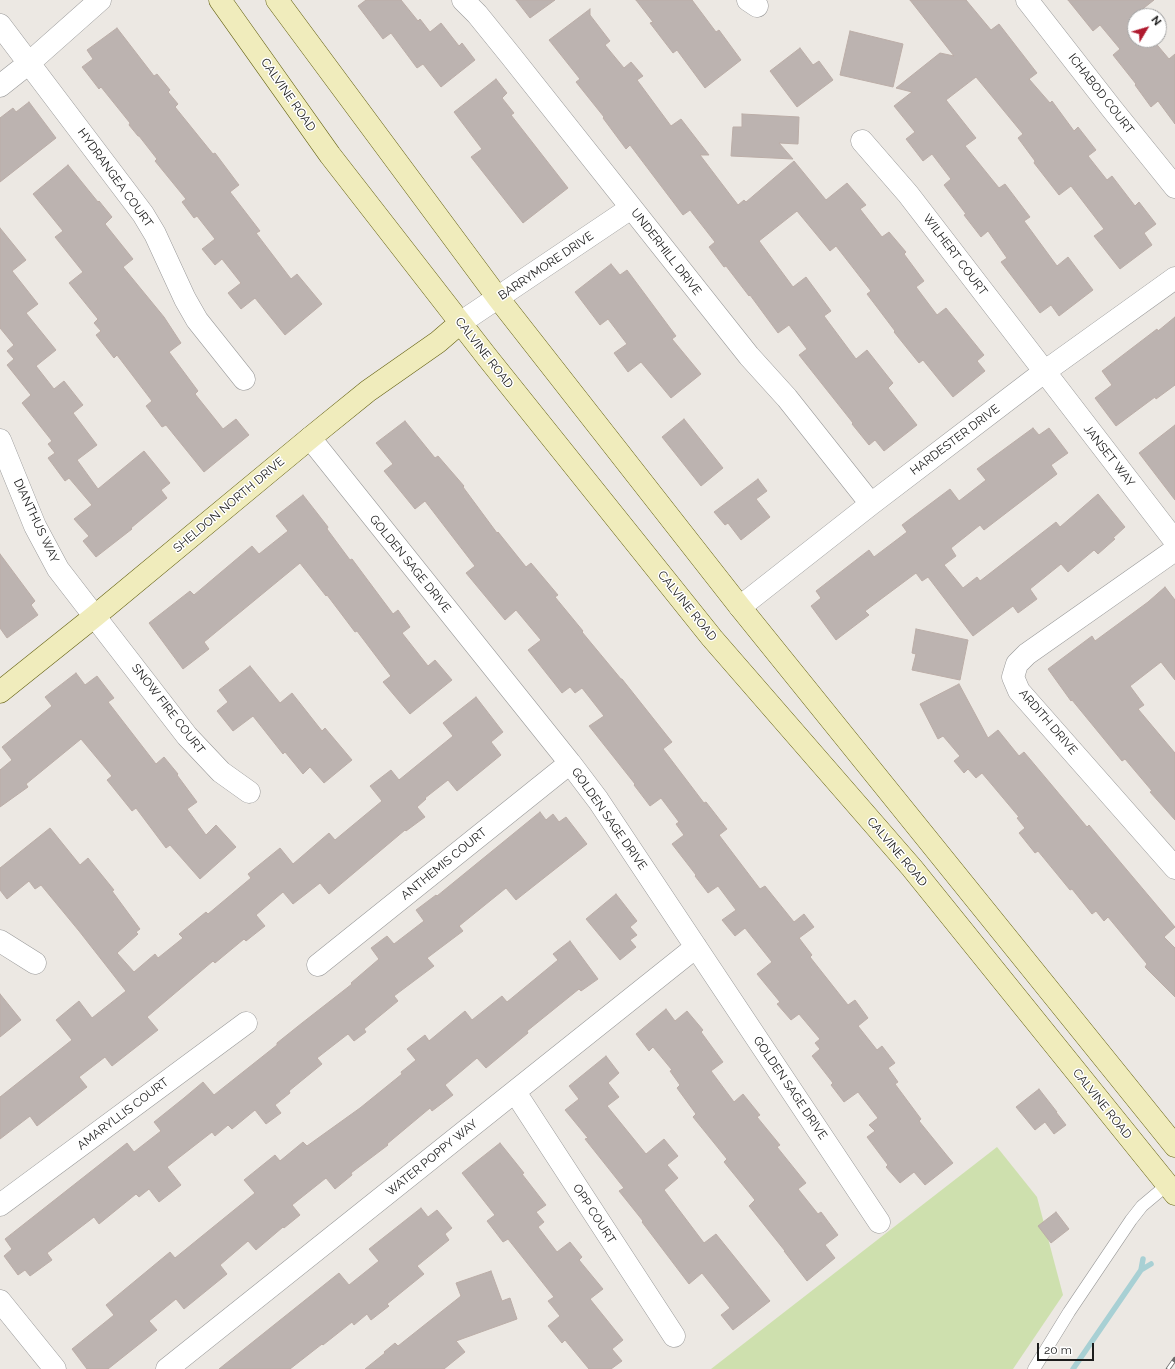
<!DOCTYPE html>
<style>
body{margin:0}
#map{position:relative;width:1175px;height:1369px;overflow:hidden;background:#ece8e3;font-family:Raleway,sans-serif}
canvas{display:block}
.north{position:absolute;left:1127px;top:8px;width:40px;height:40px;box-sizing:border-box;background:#fff;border:1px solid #a4a4a4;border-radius:50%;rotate:52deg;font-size:11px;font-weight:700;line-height:16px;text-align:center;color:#1c1c1c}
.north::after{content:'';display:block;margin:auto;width:14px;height:18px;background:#af192e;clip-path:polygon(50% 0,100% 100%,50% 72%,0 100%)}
.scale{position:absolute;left:1037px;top:1343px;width:57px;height:18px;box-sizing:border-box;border:2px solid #1c1c1c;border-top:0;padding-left:5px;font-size:12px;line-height:14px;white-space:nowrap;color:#1c1c1c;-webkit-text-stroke:3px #fff;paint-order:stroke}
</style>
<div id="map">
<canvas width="1175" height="1369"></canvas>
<div class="north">N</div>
<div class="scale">20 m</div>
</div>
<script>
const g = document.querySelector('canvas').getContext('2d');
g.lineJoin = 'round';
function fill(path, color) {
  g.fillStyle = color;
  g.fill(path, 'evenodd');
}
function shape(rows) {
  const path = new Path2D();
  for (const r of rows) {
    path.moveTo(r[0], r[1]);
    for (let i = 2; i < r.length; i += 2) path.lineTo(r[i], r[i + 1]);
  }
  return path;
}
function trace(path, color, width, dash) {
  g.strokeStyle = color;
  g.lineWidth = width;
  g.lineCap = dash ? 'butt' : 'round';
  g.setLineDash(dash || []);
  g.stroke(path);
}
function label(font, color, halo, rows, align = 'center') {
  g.font = font + ' Raleway,sans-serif';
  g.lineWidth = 3;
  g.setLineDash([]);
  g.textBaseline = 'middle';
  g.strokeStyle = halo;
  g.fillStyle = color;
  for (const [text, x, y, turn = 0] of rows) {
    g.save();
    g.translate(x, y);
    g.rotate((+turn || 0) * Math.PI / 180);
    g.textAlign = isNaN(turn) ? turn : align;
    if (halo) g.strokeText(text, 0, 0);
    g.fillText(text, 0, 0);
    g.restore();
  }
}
fill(shape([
 [997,1147,1037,1197,1063,1295,1013,1369,711,1369]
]), '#cee0ae');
trace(shape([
 [1141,1270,1151,1264],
 [1073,1369,1141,1270,1143,1259]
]), '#a8d0d4', 5.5);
const building = shape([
 [366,0,401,0,418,21,420,19,430,32,441,23,459,46,462,43,475,60,441,87,423,64,417,68,391,33,383,39,358,6,366,0],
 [516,0,555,0,530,18,516,0],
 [636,0,692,0,716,32,719,30,741,60,705,88,677,50,673,53,650,23,653,22,636,0],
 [910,0,966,0,991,30,999,24,1037,73,1029,79,1050,103,1052,101,1074,131,1078,127,1096,150,1088,156,1107,180,1112,176,1135,206,1139,202,1156,224,1144,233,1152,245,1120,269,1094,236,1104,229,1071,186,1059,195,1034,163,1035,161,1018,138,1023,134,976,77,946,100,976,138,965,146,999,188,1005,184,1030,217,1024,221,1057,266,1068,257,1093,290,1059,316,1051,305,1040,313,1001,262,1007,258,988,231,981,237,964,215,966,214,944,185,951,179,932,154,923,161,906,139,915,132,894,106,912,92,896,88,940,53,954,56,910,0],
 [1068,0,1154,0,1135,15,1135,40,1153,40,1169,59,1175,54,1175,124,1158,101,1151,107,1135,85,1136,84,1113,55,1120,49,1100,25,1093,31,1068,0],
 [590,9,590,15,610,41,605,45,624,68,631,62,643,76,637,80,671,126,681,119,709,155,700,155,738,205,744,200,746,202,794,161,826,200,847,183,866,205,860,209,882,237,889,232,906,252,904,254,924,281,916,287,937,315,946,308,984,355,977,361,985,371,953,397,923,360,919,363,894,332,895,331,867,294,871,291,836,246,830,251,797,211,759,241,793,287,806,277,831,311,824,316,856,359,867,350,893,383,888,388,917,425,884,451,875,440,869,445,852,424,853,423,799,355,807,349,789,325,778,333,750,295,749,296,726,266,724,267,709,247,715,242,690,210,683,215,630,145,626,149,603,118,604,117,576,82,580,79,549,40,590,9],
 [117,28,154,76,157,74,170,90,168,92,178,104,175,107,213,154,215,153,239,185,230,192,260,231,256,233,291,279,297,274,322,304,285,335,255,298,241,309,228,293,241,283,222,259,215,265,202,249,215,239,197,216,194,218,182,202,186,199,155,161,157,159,139,136,138,136,129,125,130,123,101,87,99,89,82,67,93,59,87,50,117,28],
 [850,31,903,44,893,87,840,75,850,31],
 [800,48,813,65,819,61,833,80,797,107,770,71,800,48],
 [496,79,507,93,502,98,514,113,511,115,568,188,523,223,471,157,482,149,454,112,496,79],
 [29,102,56,138,0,182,0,118,13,108,16,112,29,102],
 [742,114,799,117,798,144,779,143,793,159,731,156,733,127,742,127,742,114],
 [68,165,98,202,99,201,112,217,105,224,133,259,123,267,164,317,181,343,169,352,198,391,195,394,223,429,236,419,249,435,204,472,166,425,162,427,146,406,152,401,117,355,114,358,96,335,101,331,94,323,98,319,69,283,83,272,55,237,63,231,33,194,68,165],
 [0,228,26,260,12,271,38,304,26,313,56,350,36,366,54,389,64,381,83,405,73,413,97,445,77,460,98,489,144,451,170,483,161,490,167,498,131,528,132,529,96,557,83,541,89,536,74,519,92,505,69,478,65,481,48,458,55,453,48,444,52,441,22,403,31,395,7,365,14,359,7,351,14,345,0,328,0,228],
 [611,264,620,275,627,270,676,336,672,339,701,374,671,398,641,362,628,372,614,353,627,344,608,319,600,325,575,292,611,264],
 [1175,317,1175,385,1156,399,1155,397,1116,426,1095,398,1112,385,1102,371,1157,329,1158,331,1175,317],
 [684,419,723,468,701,486,662,437,684,419],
 [405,421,435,458,438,456,464,486,463,487,497,533,498,532,526,567,531,563,558,595,555,597,583,631,582,632,621,679,622,679,672,742,663,749,704,803,706,802,727,829,719,835,760,889,765,886,794,922,804,914,814,927,799,938,812,955,810,957,848,1005,855,1000,868,1018,858,1026,877,1050,882,1046,895,1063,888,1068,898,1082,895,1084,921,1119,919,1121,953,1163,925,1185,914,1172,900,1183,886,1167,888,1165,867,1137,875,1131,869,1125,878,1118,858,1092,844,1102,831,1085,833,1083,812,1056,820,1049,815,1043,820,1039,799,1014,791,1020,777,1004,780,1002,757,974,772,962,745,928,735,936,722,920,736,910,718,886,708,893,695,876,696,875,672,844,684,835,676,824,679,822,661,798,650,806,634,785,635,784,589,726,604,716,582,688,575,693,570,687,562,693,528,650,541,640,516,610,505,620,466,573,475,566,425,501,415,509,384,471,393,464,376,443,405,421],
 [1175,425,1175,500,1139,453,1175,425],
 [1033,428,1039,435,1049,428,1068,453,1051,465,1057,474,984,530,980,525,951,548,956,556,944,565,963,588,977,577,980,581,1056,522,1060,527,1098,494,1125,527,1113,538,1115,539,1098,554,1094,550,1068,572,1061,564,1030,589,1037,599,1018,613,1013,606,973,636,928,577,922,581,916,573,865,611,869,615,836,640,811,606,821,598,816,591,869,550,874,557,907,532,902,525,950,489,959,501,986,480,977,469,1033,428],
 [758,479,767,491,756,499,770,517,741,540,728,523,725,525,714,512,758,479],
 [303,495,328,527,327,529,350,560,352,559,393,614,398,610,410,627,402,633,428,666,435,660,452,680,410,714,383,682,391,676,357,631,355,632,327,595,326,596,300,563,204,642,209,649,183,669,149,623,190,591,194,595,252,546,259,554,288,531,276,516,303,495],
 [0,554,35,601,31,605,38,615,7,638,0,628,0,554],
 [1165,587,1175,600,1175,680,1161,662,1130,686,1144,705,1138,709,1175,753,1175,820,1150,792,1152,791,1125,759,1122,761,1072,700,1071,701,1048,669,1092,636,1095,641,1148,602,1165,587],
 [916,629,968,640,960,680,912,670,916,654,912,653,916,629],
 [250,666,280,703,292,693,322,731,325,728,352,760,324,783,310,767,303,774,285,752,283,754,253,716,233,731,217,711,228,702,219,690,250,666],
 [76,673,85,685,97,676,114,698,108,702,156,764,164,757,178,774,177,775,197,802,187,809,206,835,216,825,236,847,200,879,170,845,166,848,136,808,132,811,107,780,112,776,81,739,26,784,28,787,0,807,0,770,12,760,2,747,52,706,45,697,76,673],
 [959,684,988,738,998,730,1019,756,1024,752,1087,827,1089,825,1175,927,1164,937,1175,948,1175,997,1145,967,1147,964,1108,917,1104,921,1096,911,1092,914,1072,889,1070,890,1038,851,1035,853,1019,833,1025,828,1017,818,1019,817,982,773,976,778,968,769,964,773,954,761,960,756,943,736,938,739,920,704,959,684],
 [476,697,503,732,491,742,501,755,457,791,448,780,425,798,426,799,417,807,425,817,406,831,405,830,329,894,320,883,293,904,283,892,256,915,265,926,246,941,244,939,215,963,213,961,147,1017,158,1030,112,1066,105,1057,79,1077,87,1087,37,1126,30,1116,0,1139,0,1097,72,1040,56,1020,79,1001,92,1018,126,991,79,931,41,885,35,889,29,881,7,899,0,890,0,868,50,828,80,865,88,858,114,890,112,891,140,929,136,932,138,934,117,953,134,972,155,954,158,958,183,938,179,934,206,912,208,914,251,878,248,874,280,848,293,864,329,833,335,840,382,801,370,786,391,770,399,780,453,736,443,723,476,697],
 [540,812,546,820,553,814,559,822,566,817,587,844,516,900,506,888,459,926,463,931,427,958,434,966,394,996,398,1001,364,1029,366,1032,354,1041,348,1034,317,1058,322,1064,289,1091,290,1093,275,1105,281,1113,266,1124,255,1110,232,1129,228,1125,215,1136,212,1132,167,1167,181,1185,159,1202,149,1189,139,1197,136,1194,99,1224,94,1217,47,1253,52,1260,30,1276,25,1270,18,1275,4,1256,12,1249,5,1239,127,1143,134,1152,161,1131,154,1122,184,1098,203,1082,214,1095,277,1045,277,1043,302,1023,352,984,351,983,379,959,371,948,387,936,394,944,424,921,416,910,436,895,437,896,540,812],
 [616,894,637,921,630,927,637,935,630,940,636,947,620,960,586,919,616,894],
 [570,941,598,979,581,991,579,989,527,1031,528,1033,486,1068,477,1058,445,1085,453,1095,432,1111,430,1108,387,1144,388,1145,351,1173,352,1175,335,1189,326,1178,292,1205,300,1215,284,1228,283,1227,256,1250,248,1241,220,1265,227,1274,184,1309,176,1299,149,1321,157,1330,108,1369,87,1369,72,1349,114,1315,106,1305,170,1252,175,1258,255,1193,244,1180,275,1155,280,1161,303,1142,307,1146,360,1108,402,1074,401,1072,416,1060,407,1049,425,1035,429,1041,465,1011,472,1020,502,996,507,1002,558,960,553,954,570,941],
 [0,994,21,1020,0,1037,0,994],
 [666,1009,675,1021,687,1011,703,1030,701,1032,723,1062,711,1071,734,1102,743,1094,760,1115,757,1117,780,1145,777,1147,806,1183,798,1189,818,1214,821,1212,838,1235,825,1245,835,1258,807,1281,784,1251,785,1251,749,1206,755,1200,724,1162,727,1159,693,1117,696,1114,677,1088,680,1085,670,1071,672,1070,653,1047,649,1051,636,1034,666,1009],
 [606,1056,619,1073,608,1083,619,1097,607,1106,646,1154,664,1139,678,1156,667,1165,678,1178,664,1190,704,1243,716,1234,770,1301,733,1330,721,1315,730,1308,702,1273,689,1284,642,1222,643,1221,619,1191,624,1188,585,1139,588,1138,565,1110,579,1099,569,1086,606,1056],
 [1039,1089,1057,1112,1056,1112,1066,1125,1054,1134,1045,1122,1035,1130,1016,1107,1039,1089],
 [500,1143,524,1173,522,1174,546,1205,536,1212,544,1222,538,1227,557,1252,570,1242,582,1257,579,1260,603,1289,590,1299,623,1340,612,1349,622,1361,611,1369,589,1369,565,1340,562,1343,548,1326,560,1316,548,1301,554,1297,508,1239,503,1242,487,1221,495,1215,462,1173,500,1143],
 [421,1208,428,1217,437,1210,452,1228,445,1234,449,1240,417,1266,424,1274,387,1304,389,1306,371,1320,367,1314,354,1325,352,1322,323,1345,322,1344,290,1369,219,1369,339,1273,349,1285,379,1261,369,1249,421,1208],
 [1056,1212,1069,1229,1051,1243,1038,1226,1056,1212],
 [491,1271,502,1301,510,1298,517,1319,456,1341,465,1352,444,1369,365,1369,385,1353,384,1352,395,1343,398,1346,461,1296,456,1283,491,1271]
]);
fill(building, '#bcb3b0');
trace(building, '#bbada7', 1);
const lane = shape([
 [1034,1369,1069,1312,1131,1220,1142,1206,1167,1185]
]);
const street = shape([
 [463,0,477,14,511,56,749,356,787,398,871,504],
 [748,0,757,6],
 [1027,0,1112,109,1175,187],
 [0,25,143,214,155,234,185,299,197,320,244,379],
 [0,86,29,63,100,0],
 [862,141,908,194,1175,541],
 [460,323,631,208],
 [310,438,570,763,598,800,879,1222],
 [0,440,35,526,58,569,187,736,221,772,249,792],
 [1175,550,1027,654,1017,664,1013,677,1019,691,1175,868],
 [740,607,871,504,1044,372,1175,278],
 [0,941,35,963],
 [318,965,570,763],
 [515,1092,674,1336],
 [0,1205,246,1023],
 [0,1301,55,1369],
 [167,1369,696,947]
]);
const secondary = shape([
 [220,0,330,155,487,357,712,638,912,868,1175,1194],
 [277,0,498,298,740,607,1175,1146],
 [0,692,95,616,310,438,368,391,438,342,460,323]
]);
trace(lane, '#999', 13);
trace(street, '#999', 23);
trace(secondary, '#646112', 23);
trace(lane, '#fff', 12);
trace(street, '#fff', 22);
trace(secondary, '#f0ecbc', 22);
const rail = shape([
 [1168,1369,1175,1359]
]);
trace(rail, '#6a6a6a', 4.5);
trace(rail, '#fff', 3, [9]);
label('12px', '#1c1c1c', '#fff', [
 ["ICHABOD COURT",1101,94,52],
 ["CALVINE ROAD",288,95,55],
 ["HYDRANGEA COURT",115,178,54],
 ["UNDERHILL DRIVE",666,252,52],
 ["WILHERT COURT",955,255,53],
 ["BARRYMORE DRIVE",546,266,-34],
 ["CALVINE ROAD",484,353,52],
 ["HARDESTER DRIVE",955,440,-37],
 ["JANSET WAY",1109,456,52],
 ["SHELDON NORTH DRIVE",229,505,-40],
 ["DIANTHUS WAY",36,521,65],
 ["GOLDEN SAGE DRIVE",410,564,51],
 ["CALVINE ROAD",687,606,51],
 ["SNOW FIRE COURT",168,709,52],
 ["ARDITH DRIVE",1048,722,49],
 ["GOLDEN SAGE DRIVE",609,819,55],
 ["CALVINE ROAD",897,852,50],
 ["ANTHEMIS COURT",444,864,-39],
 ["GOLDEN SAGE DRIVE",790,1088,56],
 ["CALVINE ROAD",1102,1104,51],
 ["AMARYLLIS COURT",123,1114,-37],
 ["WATER POPPY WAY",432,1158,-39],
 ["OPP COURT",594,1214,57]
]);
</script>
